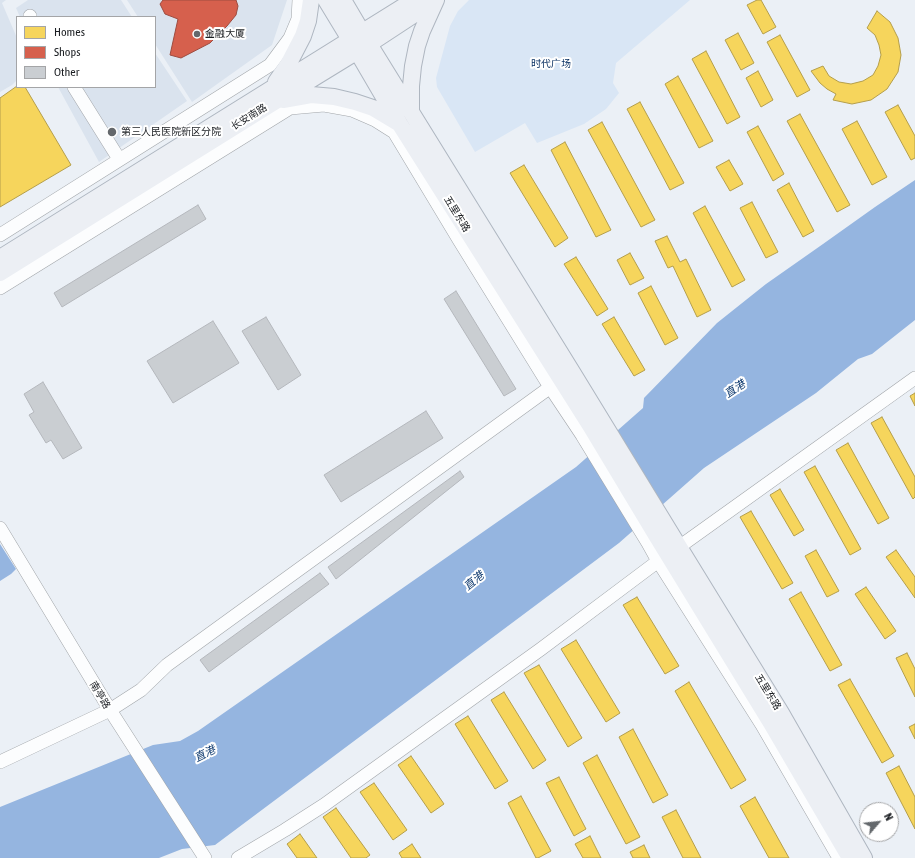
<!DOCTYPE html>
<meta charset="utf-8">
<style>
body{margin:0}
#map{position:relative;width:915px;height:858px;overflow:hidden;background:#ebf0f6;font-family:"Asap Condensed",sans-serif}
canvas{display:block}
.legend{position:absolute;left:16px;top:16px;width:140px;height:72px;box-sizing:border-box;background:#fff;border:1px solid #a4a5a7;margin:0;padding:5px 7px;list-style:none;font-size:12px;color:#1b1e22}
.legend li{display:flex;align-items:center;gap:8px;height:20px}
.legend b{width:20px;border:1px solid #a4a5a7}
.north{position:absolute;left:859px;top:802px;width:40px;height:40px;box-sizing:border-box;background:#fff;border:1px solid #a4a5a7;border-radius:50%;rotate:62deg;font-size:11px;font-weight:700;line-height:16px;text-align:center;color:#1b1e22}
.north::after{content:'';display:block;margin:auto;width:14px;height:18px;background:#64686c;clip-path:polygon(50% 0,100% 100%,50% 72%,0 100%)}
</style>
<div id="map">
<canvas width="915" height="858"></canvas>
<ul class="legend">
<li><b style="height:11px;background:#f6d55c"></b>Homes</li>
<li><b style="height:11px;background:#d6604d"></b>Shops</li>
<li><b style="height:11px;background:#caced2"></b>Other</li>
</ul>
<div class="north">N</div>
</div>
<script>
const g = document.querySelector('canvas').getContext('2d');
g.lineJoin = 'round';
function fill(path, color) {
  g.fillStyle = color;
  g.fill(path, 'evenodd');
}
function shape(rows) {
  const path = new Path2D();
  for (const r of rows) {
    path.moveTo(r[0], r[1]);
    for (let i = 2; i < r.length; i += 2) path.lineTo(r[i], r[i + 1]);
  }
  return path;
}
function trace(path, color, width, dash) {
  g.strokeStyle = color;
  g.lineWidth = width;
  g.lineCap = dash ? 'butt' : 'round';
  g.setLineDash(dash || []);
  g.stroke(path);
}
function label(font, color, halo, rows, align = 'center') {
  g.font = font + ' "Asap Condensed","Noto Sans SC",sans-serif';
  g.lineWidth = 4;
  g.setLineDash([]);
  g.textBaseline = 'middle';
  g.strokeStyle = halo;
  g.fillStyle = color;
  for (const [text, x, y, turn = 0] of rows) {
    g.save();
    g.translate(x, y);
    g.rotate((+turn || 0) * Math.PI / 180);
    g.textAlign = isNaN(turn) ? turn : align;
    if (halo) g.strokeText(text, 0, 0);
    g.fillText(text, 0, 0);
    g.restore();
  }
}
fill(shape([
 [0,0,6,0,2,3,17,38,17,80,12,85,0,92],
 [28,0,121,0,132,17,20,17,16,8],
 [127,0,287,0,272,45,192,102,155,44,155,17,138,17],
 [155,53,187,101,99,162,58,87,155,87]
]), '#dae3ee');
fill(shape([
 [469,0,690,0,616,63,613,83,619,93,606,109,584,124,537,143,525,123,475,152,437,87,436,78,450,26,458,11]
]), '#d9e6f5');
fill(shape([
 [915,180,915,320,872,354,858,359,816,393,704,468,619,543,215,845,182,849,159,858,0,858,0,807,153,745,180,741,198,731,576,467,643,408,644,398,717,323,766,284,823,244,875,207],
 [0,544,16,569,11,574,0,581]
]), '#95b5e0');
const homes = shape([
 [757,0,761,0,776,27,763,34,747,5,757,0],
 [877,11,890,22,898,38,901,55,898,72,887,89,871,100,852,104,833,100,836,94,827,89,820,83,811,71,823,66,829,76,839,82,851,84,863,81,873,75,878,66,881,55,879,45,875,35,867,28,877,11],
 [738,33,754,63,741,70,725,40,738,33],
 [780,35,810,90,797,97,767,42,780,35],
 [706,51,740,117,727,124,692,59,706,51],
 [758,71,773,100,761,107,746,78,758,71],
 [678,76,713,141,699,148,665,84,678,76],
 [17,86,25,87,71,165,0,207,0,98,17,86],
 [640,102,684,183,670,190,627,109,640,102],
 [898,105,915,136,915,158,911,160,885,112,898,105],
 [800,114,850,205,837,212,787,121,800,114],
 [857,121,887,177,872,185,842,129,857,121],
 [602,122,655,220,641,227,588,130,602,122],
 [758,126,784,174,773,181,747,132,758,126],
 [565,142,611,230,596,237,551,150,565,142],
 [729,160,743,184,730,191,716,167,729,160],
 [524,165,568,238,555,247,510,173,524,165],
 [789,183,814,231,803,237,777,190,789,183],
 [752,202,778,252,766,258,740,208,752,202],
 [705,206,745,280,732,287,693,213,705,206],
 [667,236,680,262,686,259,711,310,697,317,673,266,668,268,655,241,667,236],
 [630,253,644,278,630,285,617,260,630,253],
 [576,257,608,309,597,316,564,264,576,257],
 [651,286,678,338,665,345,638,293,651,286],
 [614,317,645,370,634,376,602,324,614,317],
 [915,393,915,406,910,396,915,393],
 [882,417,915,477,915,497,913,499,871,423,882,417],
 [848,443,889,518,878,524,836,450,848,443],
 [815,466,861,549,850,555,804,472,815,466],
 [780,489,804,530,794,536,770,495,780,489],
 [751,511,793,583,782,589,740,517,751,511],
 [816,550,839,591,827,597,805,556,816,550],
 [896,550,915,577,915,598,886,557,896,550],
 [866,587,896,631,885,639,855,594,866,587],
 [801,592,842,665,830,671,789,599,801,592],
 [637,597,679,666,665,674,623,605,637,597],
 [576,640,620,713,606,722,561,649,576,640],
 [907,653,915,669,915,697,896,658,907,653],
 [539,665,582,738,568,747,524,673,539,665],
 [850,679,894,756,882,763,838,685,850,679],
 [689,682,746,780,731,789,675,691,689,682],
 [504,692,546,760,533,769,491,700,504,692],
 [468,716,508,781,495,789,455,724,468,716],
 [915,724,915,739,909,727,915,724],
 [633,729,668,795,653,803,619,737,633,729],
 [597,755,640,837,626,844,583,763,597,755],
 [411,756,444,804,431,813,398,765,411,756],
 [899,766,915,797,915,829,886,773,899,766],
 [559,777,586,829,574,836,546,783,559,777],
 [374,783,407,830,393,840,360,792,374,783],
 [521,796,551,851,538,858,536,858,508,803,521,796],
 [755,797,789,858,769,858,740,806,755,797],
 [336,808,370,855,366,858,351,858,323,817,336,808],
 [676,810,701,858,683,858,662,817,676,810],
 [300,834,317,858,297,858,287,844,300,834],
 [590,836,601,858,583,858,575,844,590,836],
 [412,844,421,858,402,858,399,853,412,844],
 [644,845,650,858,633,858,630,852,644,845]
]);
fill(homes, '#f6d55c');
trace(homes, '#b49e4b', 1);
const shops = shape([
 [163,0,236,0,238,6,236,15,227,26,210,43,181,58,170,55,178,19,165,14,160,4,163,0]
]);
fill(shops, '#d6604d');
trace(shops, '#9e4c40', 1);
const building = shape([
 [198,205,206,219,62,307,54,293,198,205],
 [456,291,516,389,504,396,444,299,456,291],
 [266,317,301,375,278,390,242,331,266,317],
 [213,321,239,363,173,403,147,361,213,321],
 [43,382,82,448,63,459,51,440,46,443,29,415,34,412,24,394,43,382],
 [426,411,443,438,341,502,324,475,426,411],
 [460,471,464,477,336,579,328,567,460,471],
 [320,573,329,584,209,672,200,660,320,573]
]);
fill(building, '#caced2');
trace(building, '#b4b7bc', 1);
const minor = shape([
 [30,16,30,17],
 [74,87,119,159],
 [0,235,270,65,290,38,298,19,299,0],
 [0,288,290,108,324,105,352,110,375,120,394,132,459,240,550,387,582,435,648,543,658,561,762,725,839,858],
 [0,528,110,710,205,858],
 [679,547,915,378],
 [0,762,110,710,141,690,167,665,556,383],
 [238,858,285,830,324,805,541,649,665,556]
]);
const major = shape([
 [326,0,357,51,399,123,591,427,656,535,771,723,850,858],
 [343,0,369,44,572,372,679,547,781,713,864,858],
 [276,82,289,63,303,36,308,21,311,0],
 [283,100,311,95,334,97,355,102,373,108,398,123],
 [411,110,411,86,413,66,417,46,422,31,436,0],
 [0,258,414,0],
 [0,273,276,101,369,44,436,0]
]);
trace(minor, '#a1a5a9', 14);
trace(major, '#aeb6c0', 18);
trace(minor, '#fcfdfe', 13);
trace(major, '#eceff4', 16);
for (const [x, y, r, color] of [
 [197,34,4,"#64686c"],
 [112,132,5,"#64686c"]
]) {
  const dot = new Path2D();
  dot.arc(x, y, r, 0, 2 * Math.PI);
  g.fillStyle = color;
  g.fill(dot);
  trace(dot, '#fff', 1.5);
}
label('10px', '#1b1e22', '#fff', [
 ["金融大厦",205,34],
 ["第三人民医院新区分院",121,132]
], 'left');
label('10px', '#00295d', '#fff', [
 ["时代广场",551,64]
]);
label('10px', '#1b1e22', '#fff', [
 ["长安南路",249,117,-32],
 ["五里东路",457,214,58],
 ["五里东路",768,692,58],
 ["南亭路",100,695,59]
]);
label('italic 11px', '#0f3a6f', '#fff', [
 ["直港",735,389,-34],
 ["直港",474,581,-40],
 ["直港",205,754,-27]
]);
</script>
